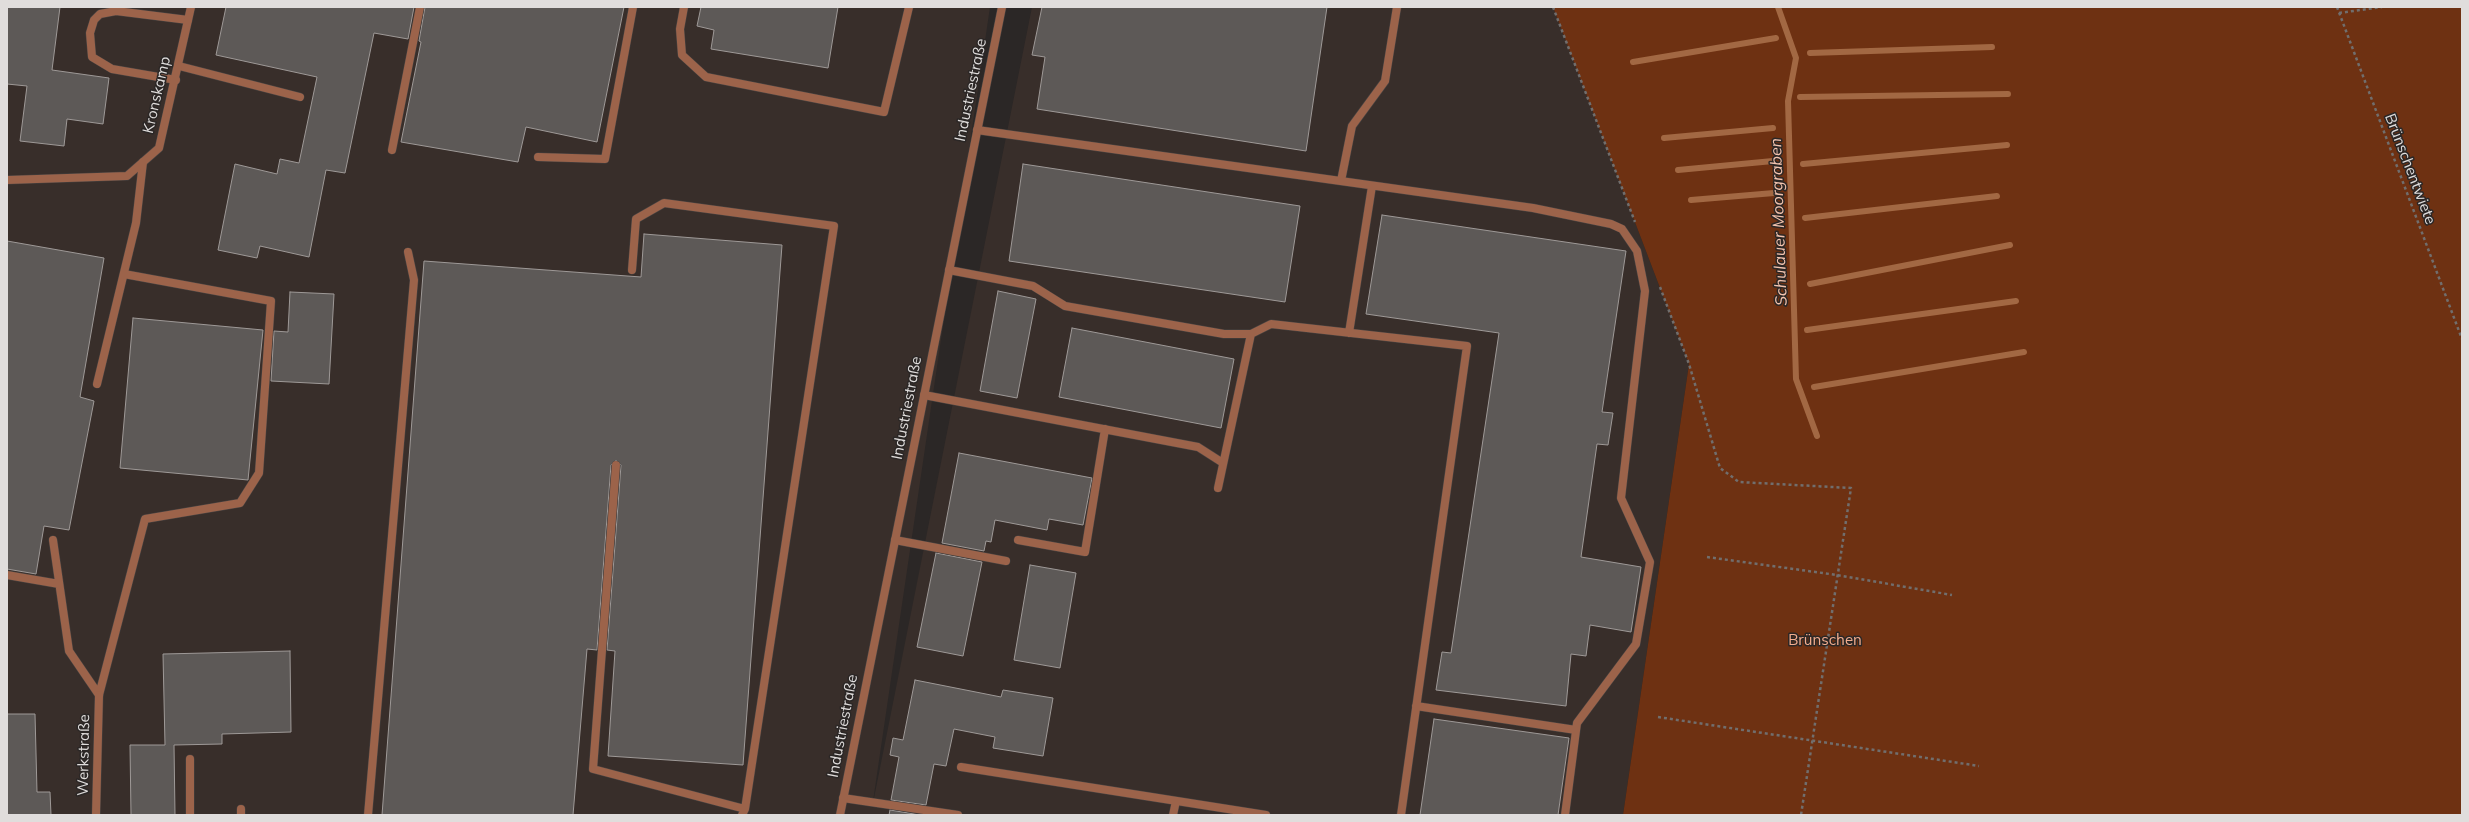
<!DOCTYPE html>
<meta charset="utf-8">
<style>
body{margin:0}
#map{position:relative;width:2469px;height:822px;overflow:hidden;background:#2b2726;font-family:Mulish,sans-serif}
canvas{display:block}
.frame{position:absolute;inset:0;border:8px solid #e0dddc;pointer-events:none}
</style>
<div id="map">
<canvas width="2469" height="822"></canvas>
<div class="frame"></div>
</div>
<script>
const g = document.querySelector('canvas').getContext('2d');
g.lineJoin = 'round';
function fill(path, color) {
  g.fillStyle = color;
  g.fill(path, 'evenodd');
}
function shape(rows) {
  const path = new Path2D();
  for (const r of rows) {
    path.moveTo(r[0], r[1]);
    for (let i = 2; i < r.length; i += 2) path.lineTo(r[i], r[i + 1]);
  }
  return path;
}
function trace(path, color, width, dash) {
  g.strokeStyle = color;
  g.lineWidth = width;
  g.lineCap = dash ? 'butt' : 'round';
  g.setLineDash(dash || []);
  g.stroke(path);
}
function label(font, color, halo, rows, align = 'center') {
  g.font = font + ' Mulish,sans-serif';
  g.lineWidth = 3;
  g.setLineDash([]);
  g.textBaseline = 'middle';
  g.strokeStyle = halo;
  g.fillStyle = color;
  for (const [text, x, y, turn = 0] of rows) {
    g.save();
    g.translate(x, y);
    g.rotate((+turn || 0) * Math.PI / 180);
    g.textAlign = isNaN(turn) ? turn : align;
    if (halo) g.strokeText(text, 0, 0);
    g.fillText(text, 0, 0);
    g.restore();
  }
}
fill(shape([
 [7,7,990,7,872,808,1032,7,1553,7,1689,364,1623,815,7,815]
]), '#382e2a');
fill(shape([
 [1553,7,2462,7,2462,815,1623,815,1689,364]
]), '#6e3112');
trace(shape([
 [1778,7,1796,58,1788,101,1796,379,1817,436],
 [1810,53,1992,47],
 [1633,62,1776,38],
 [1800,97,2008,94],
 [1664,138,1773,128],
 [1803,164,2007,145],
 [1678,170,1773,161],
 [1691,200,1774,193],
 [1805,218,1997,196],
 [1810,284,2010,245],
 [1807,330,2016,301],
 [1814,387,2024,352]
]), '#a26843', 6);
const building = shape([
 [7,7,60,7,52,70,109,78,103,124,67,119,64,146,20,141,27,86,7,84,7,7],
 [226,7,414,7,408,39,374,33,345,173,326,170,309,257,260,246,257,258,218,250,235,164,277,174,280,159,299,163,317,77,216,55,226,7],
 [425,7,624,7,597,142,526,127,518,162,401,142,421,42,419,41,425,7],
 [701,7,838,7,828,68,711,49,714,30,697,26,701,7],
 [1042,7,1327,7,1306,151,1037,109,1045,57,1032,55,1042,7],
 [1023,164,1300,206,1285,302,1009,261,1023,164],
 [1382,215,1626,251,1602,412,1613,413,1608,445,1597,444,1581,557,1641,567,1631,632,1590,625,1586,656,1571,654,1566,706,1436,690,1442,652,1451,653,1499,333,1366,314,1382,215],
 [644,234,782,245,743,765,608,756,615,651,607,650,621,465,616,460,611,465,597,650,587,649,573,815,382,815,424,261,641,277,644,234],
 [7,241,104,258,80,397,94,401,69,530,44,526,36,574,7,569,7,241],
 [998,291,1036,299,1017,398,980,391,998,291],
 [290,292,334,294,329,384,271,381,274,331,288,332,290,292],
 [133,318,263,330,248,480,120,468,133,318],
 [1072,328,1234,359,1221,428,1059,397,1072,328],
 [959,453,1092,478,1083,525,1049,519,1047,530,995,520,991,542,986,541,984,551,942,543,959,453],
 [936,553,982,562,963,656,917,647,936,553],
 [1030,565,1076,573,1060,668,1014,660,1030,565],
 [290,651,291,732,222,734,222,744,174,745,175,815,131,815,130,745,165,745,163,654,290,651],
 [915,680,1001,697,1003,690,1053,698,1043,756,993,748,995,737,954,729,946,766,934,764,926,805,891,800,899,757,890,755,893,738,903,740,915,680],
 [7,714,35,714,37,792,50,792,51,815,7,815,7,714],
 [1434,719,1569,738,1558,815,1420,815,1434,719],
 [890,810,920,815,889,815,890,810]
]);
fill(building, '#5d5957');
trace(building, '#9e9997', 1);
const service = shape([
 [684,7,680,29,682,55,706,77,884,112,909,7],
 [179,66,300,97],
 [176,80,112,69,92,57,90,33,94,20,100,14,116,11,188,20],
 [977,130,1533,208,1611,224,1622,229,1637,251,1645,291,1621,498,1650,562,1636,644,1577,723,1565,815],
 [392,150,420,7],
 [538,157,605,159,633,7],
 [1341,181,1352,126,1385,81,1397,7],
 [632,270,636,219,664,203,834,226,745,809,742,815],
 [949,270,1033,286,1065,306,1224,334,1251,334],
 [1349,333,1372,186],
 [97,384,136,223,143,162],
 [924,395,1198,447,1223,463],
 [616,465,593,769,745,809],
 [1218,488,1251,334,1271,324,1467,346,1401,815],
 [53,540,69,651,99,695],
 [895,540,1006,561],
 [1018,540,1085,552,1105,429],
 [7,575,59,584],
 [99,695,145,519,240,503,259,473,271,301,124,274],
 [1416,706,1576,730],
 [190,759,190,815],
 [961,767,1266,815],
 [843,798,958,815],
 [241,809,241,815],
 [368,815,414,280,408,252],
 [1173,815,1176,801]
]);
const minor = shape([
 [7,180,127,176,159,148,191,7],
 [96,815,99,695]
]);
const tertiary = shape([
 [840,815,1002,7]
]);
trace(service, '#484443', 9);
trace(minor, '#484443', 9);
trace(tertiary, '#484443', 9);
trace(shape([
 [1553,7,1635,222],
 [2337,7,2462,339],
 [2339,13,2382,7],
 [1660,287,1689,364,1720,468,1739,482,1851,488,1801,815],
 [1707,557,1837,575,1952,595],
 [1658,717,1979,766]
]), '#716e6d', 2.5, [3, 3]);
trace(service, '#9c634a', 8);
trace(minor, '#9c634a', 8);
trace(tertiary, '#9c634a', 8);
label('15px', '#e0dddc', '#2b2726', [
 ["Industriestraße",971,90,-78],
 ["Kronskamp",157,95,-77],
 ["Brünschentwiete",2410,169,69],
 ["Industriestraße",907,408,-79],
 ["Industriestraße",843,726,-79],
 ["Werkstraße",84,755,-89]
]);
label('15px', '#f3ad8e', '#2b2726', [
 ["Brünschen",1825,640]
]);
label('italic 16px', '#f3c3ae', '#2b2726', [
 ["Schulauer Moorgraben",1779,222,-92]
]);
</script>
